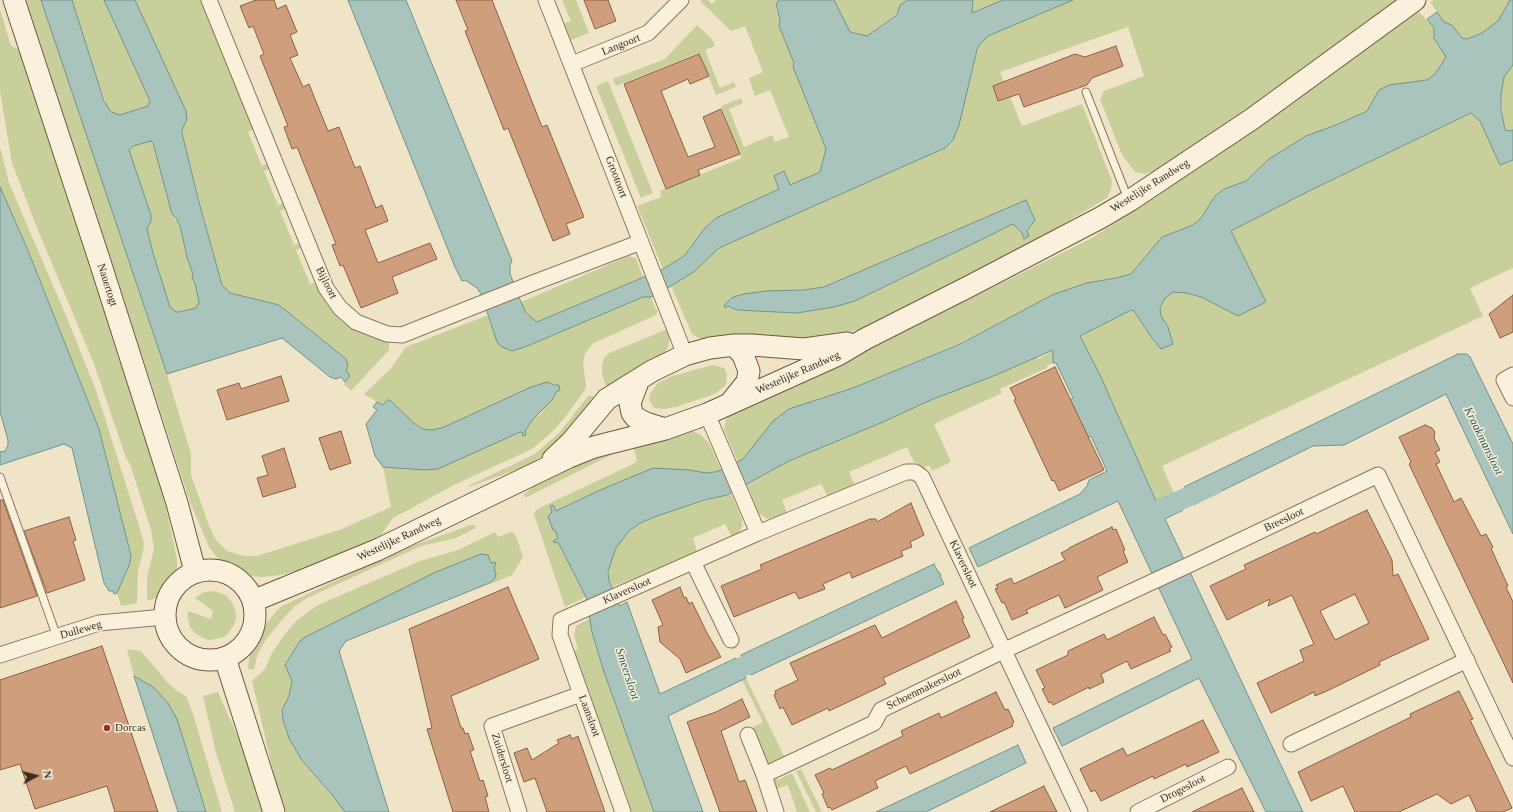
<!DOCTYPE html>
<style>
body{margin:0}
#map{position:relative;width:1513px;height:812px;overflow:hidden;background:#f0e4c8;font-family:"Times New Roman",serif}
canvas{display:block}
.north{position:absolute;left:16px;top:756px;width:40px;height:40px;-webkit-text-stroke:3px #f7eed8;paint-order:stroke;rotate:83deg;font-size:11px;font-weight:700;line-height:16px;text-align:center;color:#3d2e20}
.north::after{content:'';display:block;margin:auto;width:14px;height:18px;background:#3d2e20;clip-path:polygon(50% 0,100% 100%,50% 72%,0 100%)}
</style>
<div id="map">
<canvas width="1513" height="812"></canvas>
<div class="north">N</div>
</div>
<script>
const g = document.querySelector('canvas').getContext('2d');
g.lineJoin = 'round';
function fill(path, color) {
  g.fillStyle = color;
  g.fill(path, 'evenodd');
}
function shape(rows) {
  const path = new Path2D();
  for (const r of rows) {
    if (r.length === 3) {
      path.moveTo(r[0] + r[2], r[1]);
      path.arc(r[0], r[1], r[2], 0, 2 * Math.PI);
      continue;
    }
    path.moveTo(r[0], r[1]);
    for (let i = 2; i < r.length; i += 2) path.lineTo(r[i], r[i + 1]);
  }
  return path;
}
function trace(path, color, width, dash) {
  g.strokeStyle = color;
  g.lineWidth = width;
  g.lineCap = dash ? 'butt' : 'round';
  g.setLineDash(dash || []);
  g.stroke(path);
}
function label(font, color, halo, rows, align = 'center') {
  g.font = font + ' "Times New Roman",serif';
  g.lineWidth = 3;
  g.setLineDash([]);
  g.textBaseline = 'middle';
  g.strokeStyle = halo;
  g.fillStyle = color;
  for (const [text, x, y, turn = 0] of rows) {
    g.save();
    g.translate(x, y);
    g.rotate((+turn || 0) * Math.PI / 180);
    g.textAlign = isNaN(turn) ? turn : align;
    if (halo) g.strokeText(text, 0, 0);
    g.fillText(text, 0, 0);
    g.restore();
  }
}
fill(shape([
 [26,0,41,0,167,374,191,454,191,475,197,492,210,528,216,540,227,551,244,556,257,556,342,529,391,507,383,467,425,470,447,465,454,460,518,433,522,432,524,436,526,435,525,431,533,419,540,414,555,396,556,392,554,385,549,383,529,388,442,428,431,430,423,429,415,424,390,400,388,400,382,405,364,394,391,368,406,347,488,315,497,342,525,347,643,297,651,297,656,310,658,310,656,315,592,344,585,354,583,362,586,385,585,390,566,416,553,431,532,449,456,484,393,518,381,535,373,541,300,570,281,575,262,577,249,576,234,569,219,560,209,547,190,502],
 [72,0,104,0,150,101,148,106,120,115,111,112,108,109,90,59],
 [135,0,203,0,255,129,248,132,262,166,269,163,271,168,264,171,278,205,285,202,287,208,280,211,294,245,301,242,303,247,296,250,310,284,317,282,329,307,340,320,355,330,365,334,387,340,389,342,389,350,351,391,344,384,350,376,345,370,347,363,346,359,279,305,230,293,222,285,187,155,182,130,185,124],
 [562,0,576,0,589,33,569,41,563,24,571,21],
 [701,0,708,0,712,4,716,0,779,0,777,2,776,9,780,20,779,26,794,63,793,67,826,150,820,172,789,185,784,172,774,176,780,189,716,218,705,228,684,256,663,269,637,206,661,197,660,191,741,158,721,106,741,98,743,103,729,109,744,147,772,135,775,142,789,137,770,90,755,96,749,78,763,72,745,26,731,31,700,1],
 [834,0,908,0,900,5,897,14,867,36,850,32],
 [973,0,1003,0,971,13],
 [1073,0,1396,0,1249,107,1154,171,1145,174,1135,172,1122,155,1100,99,1104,91,1144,76,1128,27,1000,72,1022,126,1082,104,1112,181,1111,189,1107,198,1033,242,981,270,868,326,844,334,801,341,702,340,692,334,671,286,695,271,719,248,945,148,980,44,988,36],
 [1026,200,1033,214,1033,224,1027,232,1028,236,1024,238,1022,233,1013,224,1010,225,995,233,855,301,834,307,797,313,737,310,724,305,733,297,824,287],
 [1434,0,1510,0,1498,21,1482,33,1467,39,1462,38,1452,25,1444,22,1430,2],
 [0,9,11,46,21,50,150,450,166,507,177,559,177,567,176,574,169,588,159,596,151,600,148,600,147,598,147,577,154,549,153,542,151,530,130,464,126,458,94,364,37,228,12,163,0,91],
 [1418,11,1434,28,1434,38,1446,57,1435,74,1427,80,1389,85,1379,90,1367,111,1336,125,1306,136,1269,159,1246,181,1224,189,1215,196,1201,218,1193,225,1162,237,1131,274,1116,278,1087,283,1052,295,960,343,853,388,789,409,743,459,738,462,724,430,726,419,733,412,859,354,1090,239,1156,197,1245,136],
 [697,25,712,39,715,46,705,50,720,88,734,82,736,87,716,95,699,53,616,86,613,79,665,59],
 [1513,65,1513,130,1509,131,1505,130,1504,127,1501,95,1504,77],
 [608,81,653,193,641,198,596,86],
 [1472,113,1480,121,1500,165,1513,160,1513,268,1470,288,1483,316,1162,466,1174,493,1156,501,1100,375,1080,336,1131,310,1134,311,1156,344,1168,327,1161,316,1160,308,1165,298,1173,292,1186,293,1201,297,1238,315,1266,302,1230,231,1309,191],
 [148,141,152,141,153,143,172,214,180,226,187,257,193,274,193,280,197,290,199,302,196,308,189,310,176,312,170,307,148,236,147,229,151,221,129,150,133,146],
 [0,147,9,183,67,318,97,393,139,526,144,543,143,552,138,571,137,603,121,606,117,593,130,563,131,556,99,429,27,248,0,187],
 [629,256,636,258,643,277,537,322,526,313,521,302],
 [668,329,670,338,668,347,664,354,607,389,602,373,602,365,604,358,609,353],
 [1053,351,1053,363,1047,366,1047,368,1000,389,1002,393,934,424,951,462,932,471,929,465,924,468,914,462,907,447,849,472,854,484,853,486,828,497,821,484,782,500,787,513,777,518,767,519,757,512,751,498,752,497,747,485,789,461,883,422,931,400,1037,357,1038,359],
 [713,365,724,368,727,374,726,385,715,394,676,407,663,409,654,408,649,400,650,394,658,383,672,376],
 [588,396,592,396,595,398,552,450,527,466,469,487,468,486,535,454,560,432],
 [689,430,700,434,709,443,721,470,715,472,706,473,690,470,653,469,598,491,555,511,553,505,550,507,552,512,555,529,558,539,553,540,554,543,557,542,559,544,586,597,565,607,534,514,536,510,550,503,631,465,637,461,632,442],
 [616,452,615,453,525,498,524,494,541,481,574,460],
 [731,493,742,519,742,526,739,533,732,537,725,524,693,538,697,552,612,587,609,581,609,565,616,548,629,531,640,523,657,516],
 [471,525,474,525,476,528,456,538,421,546,307,598,295,606,280,622,266,640,258,653,254,669,248,669,250,653,261,631,277,610,284,605,403,549],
 [495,532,498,537,510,532,514,533,519,544,523,557,512,575,493,583,496,574,493,567,494,562,298,642,285,665,292,681,289,696,282,710,283,720,289,738,301,759,334,797,345,812,286,812,275,779,252,681,265,669,272,653,284,635,297,620,318,605,420,561,458,550],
 [210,591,218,592,225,595,231,601,235,609,236,617,234,625,229,632,224,637,216,639,208,640,201,637,195,633,190,627,188,619,188,611,211,619,213,611,195,598,202,593],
 [591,618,595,644,603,669,654,812,632,812,573,651,578,649,574,636,576,626],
 [127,649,141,651,168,683,177,691,186,696,194,717,222,812,206,812,177,719,153,687,134,676],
 [746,678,785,758,770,765,764,761,752,728,763,722,742,680],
 [218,692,242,746,264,812,235,812,216,753,203,696],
 [801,769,822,812,816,812,796,771],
 [792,773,810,812,797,812,788,785,776,789,773,779,776,777,778,780]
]), '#c9cf9b');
const water = shape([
 [41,0,72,0,104,101,111,112,120,115,148,106,150,101,104,0,135,0,186,111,187,119,182,130,182,133,199,202,222,285,230,293,279,305,346,359,348,366,346,370,350,376,345,382,341,377,336,379,330,377,282,338,167,374,41,0],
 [151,141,153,143,172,214,176,218,180,226,187,257,193,274,192,278,195,283,199,302,196,308,179,312,176,312,170,307,153,253,147,229,151,221,151,215,129,150,133,146,151,141],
 [348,0,406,0,512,261,510,265,510,274,521,302,526,313,537,322,663,269,684,256,705,228,716,218,779,189,774,176,784,171,790,185,820,172,826,149,793,67,794,63,779,26,780,20,776,4,779,0,834,0,850,32,867,36,897,15,900,5,908,0,973,0,972,13,1003,0,1073,0,988,36,980,44,977,50,959,125,953,140,945,148,719,248,695,271,671,286,651,297,643,297,525,347,512,351,502,347,497,342,482,296,477,288,465,280,462,281,455,267,348,0],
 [1510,0,1513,0,1513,65,1504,77,1501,95,1501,109,1505,130,1509,131,1513,130,1513,160,1500,165,1480,121,1471,113,1309,191,1231,231,1266,302,1238,316,1201,297,1186,293,1173,292,1165,298,1160,308,1161,316,1168,327,1173,344,1161,349,1152,338,1134,311,1131,310,1080,336,1100,375,1156,501,1174,493,1183,510,1165,519,1303,812,1266,812,1199,678,1062,746,1053,728,1192,659,1118,501,978,567,969,548,1080,494,1087,486,1089,480,1107,471,1091,436,1086,438,1069,400,1073,398,1056,363,1053,363,1053,350,996,375,931,400,883,422,789,461,727,495,705,500,657,516,640,523,629,531,616,548,613,556,608,572,609,581,620,606,627,602,660,694,736,658,746,678,668,716,703,812,654,812,603,669,592,632,586,597,559,544,557,542,554,543,553,541,558,538,555,530,553,530,548,516,552,512,550,506,553,505,556,511,598,491,653,468,690,470,706,473,715,472,721,470,743,459,773,421,789,409,853,388,960,344,1052,295,1087,283,1116,278,1131,274,1162,237,1193,225,1201,218,1215,196,1224,189,1246,181,1269,159,1306,136,1336,125,1367,111,1379,90,1389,85,1427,80,1435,74,1446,57,1434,38,1434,28,1427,19,1437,12,1444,22,1452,25,1462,38,1467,39,1482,33,1498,21,1510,0],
 [0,187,27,248,99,429,131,556,130,563,117,593,115,594,114,594,113,591,109,591,104,583,72,448,64,444,0,465,0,452,5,451,8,445,8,440,0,412,0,187],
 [1026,200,1035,220,1027,231,1029,236,1024,239,1022,233,1013,224,1010,225,995,233,855,301,834,307,797,313,737,310,728,306,725,308,724,305,733,297,744,294,766,291,803,290,824,287,1026,200],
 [1458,354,1467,354,1470,357,1513,444,1513,534,1446,394,1344,445,1313,446,1193,505,1184,487,1458,354],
 [547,382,554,385,559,385,560,390,556,392,553,399,533,419,525,431,526,435,523,436,522,432,518,433,438,469,425,470,383,467,375,456,366,424,377,410,373,407,377,402,382,405,388,400,390,400,415,424,423,429,431,430,442,428,529,388,547,382],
 [481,554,488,555,491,563,495,562,496,565,494,567,496,574,495,578,492,582,346,641,339,651,389,812,345,812,334,797,301,759,289,738,283,720,282,710,289,696,292,681,285,665,299,642,305,637,436,572,481,554],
 [934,564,938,572,939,572,941,575,940,576,944,584,751,675,741,655,934,564],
 [134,676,153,687,168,703,177,719,206,812,178,812,134,676],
 [1018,745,1026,763,926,812,876,812,1018,745]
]);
fill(water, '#a9c4bc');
trace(water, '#6f938a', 1);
trace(shape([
 [1154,512,1214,485],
 [717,679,771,653]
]), '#a9c4bc', 20);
const building = shape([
 [256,0,274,0,277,9,286,5,297,32,290,35,298,55,290,58,303,87,309,84,328,131,339,127,355,168,360,166,376,208,382,205,388,221,365,230,378,263,430,243,437,259,392,277,398,293,361,308,343,265,340,266,332,245,336,244,297,147,292,149,284,127,288,126,260,56,264,54,253,26,249,28,240,6,256,0],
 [456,0,492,0,542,127,547,125,584,217,566,224,570,234,553,241,508,128,504,130,465,31,468,30,456,0],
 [584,0,608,0,616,21,595,29,584,0],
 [1116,46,1123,66,1092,78,1087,85,1024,107,1019,94,998,101,993,86,1075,54,1085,57,1116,46],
 [699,54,709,76,690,84,688,79,661,91,688,157,715,147,703,117,721,109,740,154,698,170,700,175,666,189,624,84,699,54],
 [1513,295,1513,332,1500,338,1489,314,1513,295],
 [1055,367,1104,470,1059,491,1054,480,1052,481,1014,400,1016,399,1010,388,1055,367],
 [281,376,289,401,227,420,217,390,239,383,241,389,281,376],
 [1425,425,1432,428,1435,432,1434,438,1440,450,1435,452,1440,462,1436,464,1454,502,1461,498,1481,536,1486,534,1493,547,1491,548,1508,586,1506,587,1513,602,1513,683,1409,464,1411,462,1399,437,1425,425],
 [341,431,351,463,330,470,319,438,341,431],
 [284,448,296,487,263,497,257,478,268,475,262,456,284,448],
 [0,500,3,500,37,596,0,608,0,500],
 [911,503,924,535,910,542,912,547,901,551,903,556,852,578,850,572,823,584,825,589,799,599,795,592,734,617,721,586,762,569,760,565,870,519,876,519,877,522,911,503],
 [1367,510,1392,560,1393,576,1398,574,1429,639,1379,662,1380,665,1329,690,1315,696,1314,692,1271,713,1257,683,1304,661,1300,650,1314,644,1292,595,1268,606,1270,599,1227,620,1210,586,1246,569,1244,565,1315,532,1316,534,1367,510],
 [1355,594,1369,623,1335,640,1320,611,1355,594],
 [69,517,76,540,73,541,85,580,47,593,24,531,69,517],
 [1112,527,1113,530,1116,529,1125,550,1123,551,1128,562,1097,577,1103,590,1065,608,1059,595,1026,610,1028,613,1012,620,1004,602,1002,603,995,589,998,588,996,585,1011,578,1014,584,1065,560,1061,553,1069,549,1069,548,1112,527],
 [508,587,539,659,451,696,461,728,463,728,465,734,468,733,474,750,470,751,480,781,483,780,488,796,485,797,489,812,453,812,427,729,432,728,409,629,508,587],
 [680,587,684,598,686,597,689,604,692,602,707,633,721,657,686,673,680,659,660,642,658,627,663,625,652,600,680,587],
 [956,601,964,618,962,619,970,637,883,678,886,684,829,711,828,708,792,725,783,707,780,709,774,695,776,694,775,691,798,680,790,663,875,625,882,638,956,601],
 [1154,617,1163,635,1165,634,1172,647,1169,649,1171,651,1131,669,1127,661,1101,674,1104,682,1089,689,1089,687,1053,705,1051,702,1049,703,1042,689,1045,688,1036,670,1068,655,1068,651,1104,634,1107,640,1154,617],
 [102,646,158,812,115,812,107,786,35,809,20,764,0,770,0,680,102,646],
 [1459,691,1473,719,1470,720,1512,808,1503,812,1477,812,1469,795,1451,804,1437,794,1399,812,1355,812,1343,786,1311,801,1298,772,1411,717,1410,714,1459,691],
 [996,692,1005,710,1008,709,1014,722,1012,724,1013,726,910,774,906,766,875,781,878,788,832,810,830,807,828,808,822,794,824,793,815,775,830,768,832,770,903,736,901,731,939,713,941,718,996,692],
 [742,699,750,717,721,731,739,782,745,780,757,812,720,812,687,722,716,712,742,699],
 [1203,720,1219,752,1187,767,1186,764,1154,779,1153,776,1101,801,1095,790,1091,792,1080,769,1123,748,1127,756,1203,720],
 [570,735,572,739,578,736,605,812,547,812,535,778,524,782,514,753,527,748,532,760,559,743,557,740,570,735],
 [1044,786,1057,812,990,812,1044,786],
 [1242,788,1254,812,1192,812,1221,798,1242,788]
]);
fill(building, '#cf9f7d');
trace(building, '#8d5f41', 1);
const lane = shape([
 [1086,92,1128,199],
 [0,477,57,637]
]);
const street = shape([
 [209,0,326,288,340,308,356,322,387,334,402,335,533,283,641,242],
 [546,0,685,355],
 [572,64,648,33,681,0],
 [1513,375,1504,380,1513,398],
 [707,414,758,533],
 [693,562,731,640],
 [0,655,99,623,164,617],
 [748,735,764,775,776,812],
 [1291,744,1467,660],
 [764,775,874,723,881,710,1003,651,1193,563,1378,475,1513,758],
 [519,812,492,726,581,694],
 [623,812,560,635,561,620,758,533,906,472,915,472,922,477,1080,812],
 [1138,812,1228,767]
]);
const secondary = shape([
 [14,0,100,262,177,503,195,571],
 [639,379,630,403,632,413,636,418,646,423,665,429],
 [731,402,747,382,749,371,743,355,734,345],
 [553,459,572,441,607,399,652,371,685,355,710,348,734,345,752,345,804,349,847,343],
 [210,615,45],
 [253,601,377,550,569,457,594,447,665,429,707,414,838,355,865,339,968,287,1100,218,1129,201,1252,119,1415,0],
 [225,658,274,812]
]);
trace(lane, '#8d765c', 9);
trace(street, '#8d765c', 17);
trace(secondary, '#6f573f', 23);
trace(lane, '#faf1dc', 7);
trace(street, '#faf1dc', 15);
trace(secondary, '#faf1dc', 21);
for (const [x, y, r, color] of [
 [107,728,4,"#9e2a2b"]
]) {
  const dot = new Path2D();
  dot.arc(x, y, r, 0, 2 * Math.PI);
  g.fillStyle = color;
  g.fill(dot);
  trace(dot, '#f7eed8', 1.5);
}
label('11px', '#3d2e20', '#f7eed8', [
 ["Langoort",621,45,-22],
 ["Grootoort",616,177,69],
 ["Westelijke Randweg",1150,186,-32],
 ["Bijloort",326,283,63],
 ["Nauertogt",107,285,72],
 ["Westelijke Randweg",798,373,-24],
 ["Breesloot",1284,520,-25],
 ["Westelijke Randweg",399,539,-25],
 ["Klaversloot",963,564,65],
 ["Klaversloot",627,591,-24],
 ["Dulleweg",81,630,-16],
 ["Schoenmakersloot",924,689,-26],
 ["Laansloot",589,716,70],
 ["Zuidersloot",502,758,73],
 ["Drogesloot",1183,789,-27]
]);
label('11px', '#3d2e20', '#f7eed8', [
 ["Dorcas",115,728]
], 'left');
label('italic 12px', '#2f5d5a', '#f7eed8', [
 ["Kraakmansloot",1483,441,64],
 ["Smeersloot",627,674,72]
]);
</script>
